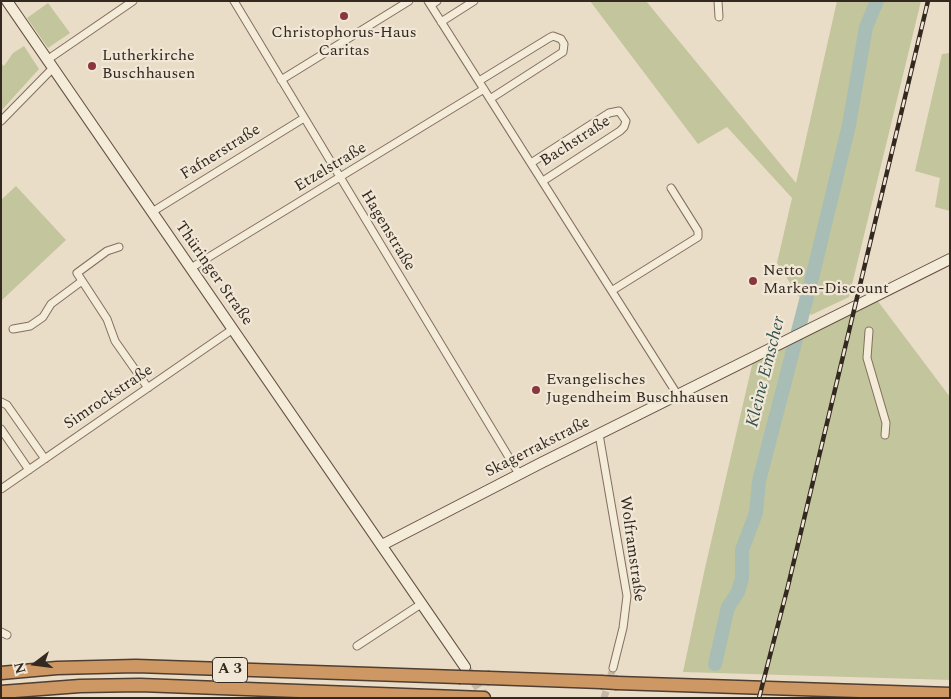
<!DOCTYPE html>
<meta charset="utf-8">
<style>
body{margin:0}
#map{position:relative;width:951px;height:699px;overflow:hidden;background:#e9ddc7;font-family:Spectral,serif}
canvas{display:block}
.frame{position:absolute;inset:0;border:2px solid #342920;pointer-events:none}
.north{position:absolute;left:10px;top:639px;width:50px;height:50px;-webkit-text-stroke:4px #f1e7d6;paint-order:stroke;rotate:255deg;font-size:14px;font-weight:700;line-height:20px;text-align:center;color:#342920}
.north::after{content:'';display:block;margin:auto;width:18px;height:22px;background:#342920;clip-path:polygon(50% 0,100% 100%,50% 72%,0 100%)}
</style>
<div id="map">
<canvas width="951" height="699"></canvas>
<div class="frame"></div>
<div class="north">N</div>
</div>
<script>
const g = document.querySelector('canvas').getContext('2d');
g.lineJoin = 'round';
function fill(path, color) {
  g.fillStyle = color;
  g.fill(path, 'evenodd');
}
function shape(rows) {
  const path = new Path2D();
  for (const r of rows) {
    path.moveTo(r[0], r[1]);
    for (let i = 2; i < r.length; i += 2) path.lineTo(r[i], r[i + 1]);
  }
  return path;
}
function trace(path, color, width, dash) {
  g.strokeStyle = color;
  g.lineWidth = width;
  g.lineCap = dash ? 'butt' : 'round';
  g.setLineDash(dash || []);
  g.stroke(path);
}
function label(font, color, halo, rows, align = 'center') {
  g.font = font + ' Spectral,serif';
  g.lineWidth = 4.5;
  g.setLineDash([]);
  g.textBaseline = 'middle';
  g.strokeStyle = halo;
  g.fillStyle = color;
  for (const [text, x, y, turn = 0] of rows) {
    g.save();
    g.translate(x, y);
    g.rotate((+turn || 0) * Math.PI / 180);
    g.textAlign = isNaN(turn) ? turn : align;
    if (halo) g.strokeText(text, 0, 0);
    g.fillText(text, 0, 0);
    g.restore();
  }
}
fill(shape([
 [590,1,646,1,796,183,837,1,921,1,849,297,811,315,777,263,792,198,727,127,698,144],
 [48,3,70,33,48,48,27,18],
 [24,46,39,69,1,111,1,63,4,66,13,53],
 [950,53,950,211,935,207,940,178,915,171,942,54],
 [16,186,66,240,1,301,1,200],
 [877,300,950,397,950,680,683,672,705,568,753,361]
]), '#c3c59c');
trace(shape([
 [715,664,728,607,738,592,742,578,742,550,756,513,759,481,814,270,849,125,866,27,877,1]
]), '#a8bdb5', 14);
trace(shape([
 [604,698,613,668]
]), '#c5b9a6', 7, [7, 3.5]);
trace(shape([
 [465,667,486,698]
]), '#c5b9a6', 10, [10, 5]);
const street = shape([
 [234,1,519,474],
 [428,1,677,394],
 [718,1,719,17],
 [431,5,437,1],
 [441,22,474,1],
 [47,60,133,1],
 [281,80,409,1],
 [479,81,549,38,553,36,561,39,564,44,563,52,490,99],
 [1,121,52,69],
 [531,163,609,113,619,111,626,121,624,127,620,131,543,181],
 [152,212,304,118],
 [119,247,107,251,77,273,107,319,115,341,148,388],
 [191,268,484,89],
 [613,290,698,237,698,231,671,188],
 [13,329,30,326,43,317,51,304,82,281],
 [869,331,867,358,886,423,885,435],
 [1,402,7,405,45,459],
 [1,429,29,470],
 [599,434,627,596,623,628,613,668],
 [1,489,233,329],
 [1,632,7,635],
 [357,646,421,604]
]);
const secondary = shape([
 [7,1,465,667],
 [382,545,541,463,950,259]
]);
const highway = shape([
 [1,673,57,668,136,666,459,677],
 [489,678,601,682],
 [617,683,950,694],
 [1,692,80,686,140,685,484,698]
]);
trace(street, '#826f5f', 9);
trace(secondary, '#645142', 12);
trace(highway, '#503e32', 15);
trace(street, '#f4ebd9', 7);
trace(secondary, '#f4ebd9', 10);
trace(highway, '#cd9863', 12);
const rail = shape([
 [759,698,788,586,928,1]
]);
trace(rail, '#342920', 4.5);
trace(rail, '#f1e7d6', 2.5, [8]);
const highwayBridge = shape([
 [459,677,489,678],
 [601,682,617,683]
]);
trace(highwayBridge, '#503e32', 15, []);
trace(highwayBridge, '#cd9863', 12);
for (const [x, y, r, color] of [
 [344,16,5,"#89363c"],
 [92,66,5,"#89363c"],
 [753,281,5,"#89363c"],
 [536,390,5,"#89363c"]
]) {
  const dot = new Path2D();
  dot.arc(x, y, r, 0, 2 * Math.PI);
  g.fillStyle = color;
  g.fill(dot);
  trace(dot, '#f1e7d6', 2);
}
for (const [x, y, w] of [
 [230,670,35]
]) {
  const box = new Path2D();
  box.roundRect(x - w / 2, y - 12.5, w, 25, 4);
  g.fillStyle = '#f1e7d6';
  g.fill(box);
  trace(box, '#342920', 1);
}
label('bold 15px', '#342920', null, [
 ["A 3",230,670]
]);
label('16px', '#342920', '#f1e7d6', [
 ["Christophorus-Haus",344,34,"center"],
 ["Caritas",344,52,"center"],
 ["Lutherkirche",102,57],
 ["Buschhausen",102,75],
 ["Netto",763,272],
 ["Marken-Discount",763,290],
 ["Evangelisches",546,381],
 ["Jugendheim Buschhausen",546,399]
], 'left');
label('16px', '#342920', '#f1e7d6', [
 ["Bachstraße",576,142,-33],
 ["Fafnerstraße",221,153,-32],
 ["Etzelstraße",331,168,-31],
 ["Hagenstraße",387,231,59],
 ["Thüringer Straße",213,274,55],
 ["Simrockstraße",109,398,-34],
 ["Skagerrakstraße",538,448,-27],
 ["Wolframstraße",631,549,82]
]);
label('italic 18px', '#32524e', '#f1e7d6', [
 ["Kleine Emscher",767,372,-76]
]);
</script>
